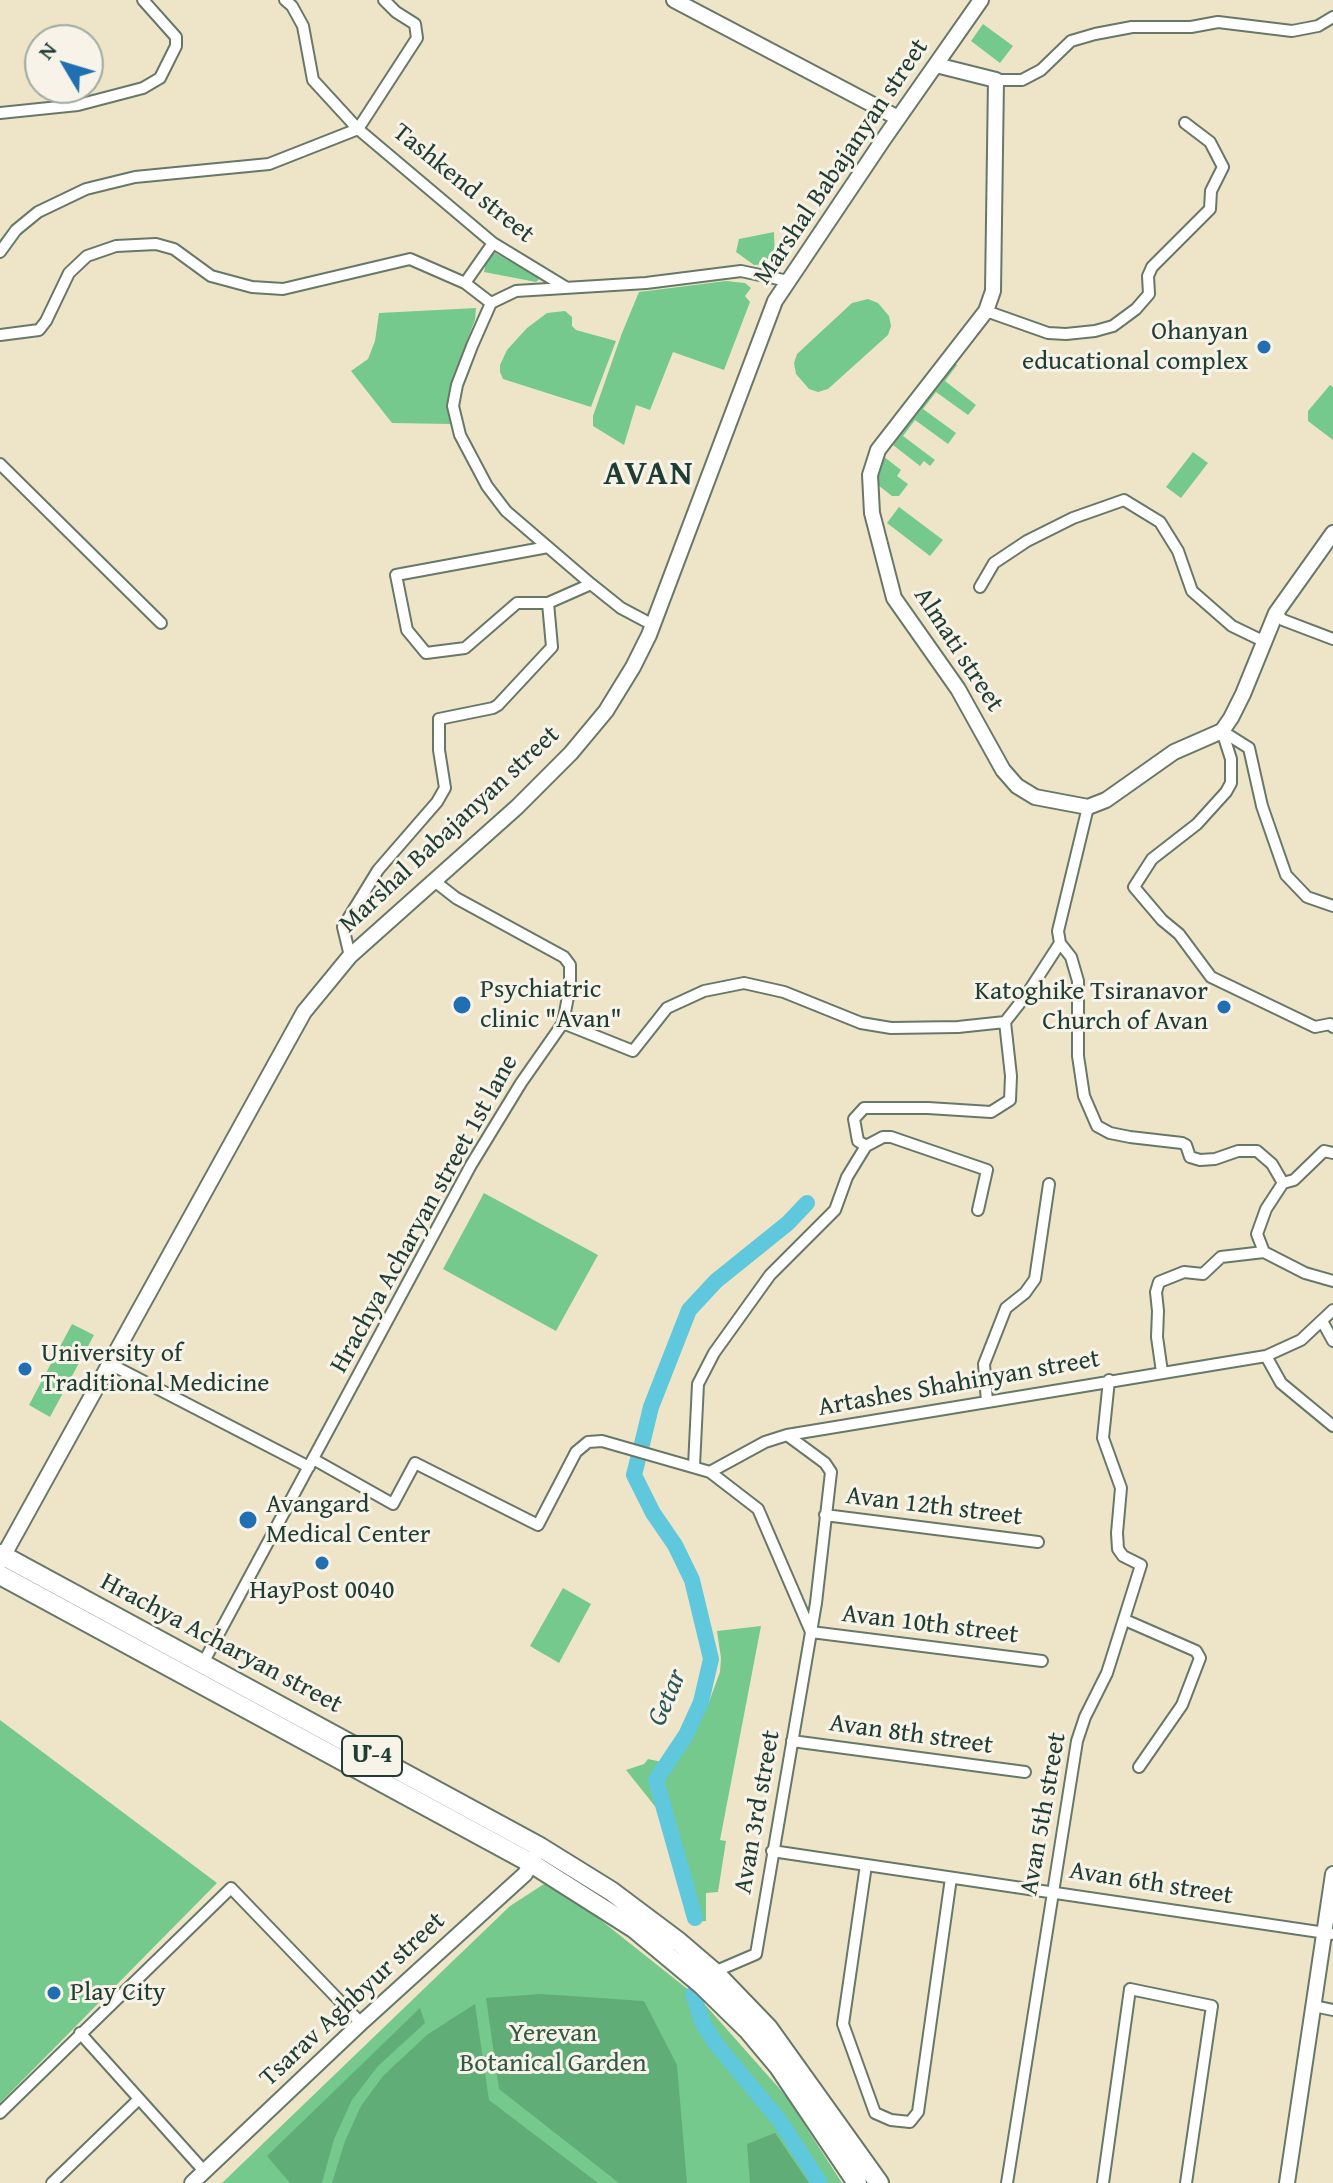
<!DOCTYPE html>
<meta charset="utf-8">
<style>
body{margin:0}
#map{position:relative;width:1333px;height:2183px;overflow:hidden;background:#eee5c9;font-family:"Gentium Book Plus",serif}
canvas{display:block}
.north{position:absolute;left:24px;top:24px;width:80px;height:80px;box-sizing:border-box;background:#f7f3e8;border:2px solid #a1aaa0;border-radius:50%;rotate:308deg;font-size:22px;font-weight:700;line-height:32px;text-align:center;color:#1f3d34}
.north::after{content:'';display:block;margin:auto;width:28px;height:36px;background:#1f6fb2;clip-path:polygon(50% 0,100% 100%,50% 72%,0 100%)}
</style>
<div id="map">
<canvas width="1333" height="2183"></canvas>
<div class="north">N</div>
</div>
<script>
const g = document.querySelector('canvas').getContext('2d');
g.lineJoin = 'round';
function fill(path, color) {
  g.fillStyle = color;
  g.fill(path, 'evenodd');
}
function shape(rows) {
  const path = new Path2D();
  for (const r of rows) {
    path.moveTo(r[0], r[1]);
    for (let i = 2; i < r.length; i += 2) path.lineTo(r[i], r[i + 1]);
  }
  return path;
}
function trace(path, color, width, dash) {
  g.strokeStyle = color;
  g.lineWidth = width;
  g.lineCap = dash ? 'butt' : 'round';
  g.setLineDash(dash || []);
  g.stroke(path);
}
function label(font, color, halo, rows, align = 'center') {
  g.font = font + ' "Gentium Book Plus","Noto Serif Armenian",serif';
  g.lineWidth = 6;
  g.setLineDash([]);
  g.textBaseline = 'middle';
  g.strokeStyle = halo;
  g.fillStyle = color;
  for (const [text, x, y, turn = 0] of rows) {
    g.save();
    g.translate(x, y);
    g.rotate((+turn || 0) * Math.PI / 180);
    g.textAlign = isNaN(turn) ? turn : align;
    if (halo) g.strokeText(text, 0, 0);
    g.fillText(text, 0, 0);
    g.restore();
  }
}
fill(shape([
 [983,24,1013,46,1000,63,971,41],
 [774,232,775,263,754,265,736,252,739,239],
 [495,253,536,276,539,279,536,282,484,272,487,258],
 [726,281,745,283,751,288,745,296,750,302,724,370,673,352,650,410,636,405,624,445,593,426,593,416,622,333,639,292],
 [868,299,878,303,889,316,891,326,888,335,828,389,818,392,809,389,796,374,794,363,797,354,852,303],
 [476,308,475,320,454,374,450,424,392,423,351,371,368,359,375,341,379,313],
 [565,311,572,317,572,326,576,330,616,341,591,407,503,379,500,372,500,365,507,350,527,328,547,313],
 [955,363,957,365,945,381,976,405,968,415,936,392,923,409,956,433,948,444,915,420,903,436,935,460,930,466,924,461,920,466,893,445],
 [1330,385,1333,387,1333,440,1308,421,1308,411],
 [1193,452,1208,463,1181,498,1166,487],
 [883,456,901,470,897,476,908,484,899,496,892,496,878,485,875,467],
 [899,507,943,540,930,556,887,523],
 [484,1193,598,1255,556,1331,443,1269],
 [72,1324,94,1335,50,1417,29,1405],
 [563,1588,591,1604,559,1663,530,1646],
 [761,1626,720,1840,726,1841,718,1892,706,1893,706,1921,690,1922,662,1815,626,1770,644,1764,648,1759,671,1764,689,1741,709,1702,720,1672,721,1658,717,1631],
 [0,1720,217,1883,0,2103],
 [544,1884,588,1910,700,1999,786,2096,842,2183,222,2183,510,1906]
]), '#75c98c');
fill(shape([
 [541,1994,644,2001,677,2065,687,2183,619,2183,499,2089,486,1998],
 [475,2004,489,2100,598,2183,332,2183,345,2141,361,2106,383,2076,428,2034],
 [420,2008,425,2023,378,2066,352,2100,334,2139,322,2183,290,2183,267,2156],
 [775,2133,809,2183,750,2183,747,2144]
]), '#60ad78');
trace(shape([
 [642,1444,651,1407,689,1310,716,1281,788,1223,807,1203],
 [638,1459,634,1475,653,1513,675,1545,692,1580,711,1659,701,1702,686,1735,656,1780,695,1918],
 [693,1994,703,2024,716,2044,780,2121,820,2183]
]), '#60c8dc', 16);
const street = shape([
 [285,0,292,6,303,26,313,80,358,129,493,243,567,288],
 [996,80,1022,80,1041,70,1071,41,1095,34,1132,27,1191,27,1218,22,1292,31,1318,26,1333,17],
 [0,113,78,105,143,88,160,78,176,46,176,37,143,0],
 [358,129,417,38,415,24,396,12,384,0],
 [0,252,16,230,38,212,86,189,135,177,269,164,358,129],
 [465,283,493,243],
 [986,311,1048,333,1066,334,1095,331,1113,326,1136,309,1149,294,1148,276,1152,267,1210,209,1211,191,1223,167,1210,142,1185,123],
 [0,335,39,330,46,321,69,273,87,256,116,246,156,244,174,249,211,276,252,287,283,289,410,259,465,283,491,303],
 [0,464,161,623],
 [548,547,396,575,407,630,426,653,465,648,517,603,548,603],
 [980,587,994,563,1027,541,1073,518,1124,500,1160,522,1178,551,1192,591,1232,626,1263,641],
 [1276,613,1283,620,1333,639],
 [653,625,621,608,591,584,506,511,487,486,460,435,453,406,457,385,472,346,491,303,516,291,646,283,741,271,788,281],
 [1222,731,1231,759,1231,783,1226,792,1197,824,1152,859,1134,887,1162,920,1179,934,1211,977,1315,1027,1330,1024,1333,1027],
 [1222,731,1249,748,1262,806,1286,875,1307,897,1333,906],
 [1060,943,1071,957,1078,981,1078,1056,1084,1096,1097,1126,1110,1133,1130,1137,1182,1143,1186,1145,1190,1157,1200,1160,1215,1159,1238,1151,1257,1151,1272,1164,1283,1183],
 [350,956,343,927,378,870,437,802,445,788,439,750,439,719,493,708,498,705,552,647,548,603,591,584],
 [563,1023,633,1051,667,1008,704,991,744,983,784,992,861,1023,891,1028,958,1027,1005,1022,1027,994,1060,943,1058,931,1088,807],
 [866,1146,858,1141,854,1119,864,1108,928,1108,991,1112,1010,1100,1011,1076,1005,1022],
 [1333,1153,1324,1151,1294,1180,1283,1183,1266,1209,1257,1234,1264,1252,1305,1273,1333,1281],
 [1322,1321,1333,1341],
 [1266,1356,1281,1383,1333,1426],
 [110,1364,309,1467],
 [1162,1372,1157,1337,1158,1311,1156,1292,1159,1282,1184,1272,1203,1274,1221,1257,1264,1252],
 [987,1402,984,1364,1006,1308,1025,1293,1035,1279,1049,1184],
 [313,1459,393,1504,415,1463,538,1525,576,1452,588,1442,602,1441,710,1472,765,1442,787,1435,1266,1356,1301,1340,1333,1310],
 [694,1466,698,1384,714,1353,770,1275,835,1210,847,1177,866,1146,883,1137,891,1137,987,1170,978,1210],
 [710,1472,758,1509,811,1632,1042,1661],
 [825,1515,1038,1542],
 [1125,1620,1196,1651,1200,1658,1182,1705,1139,1767],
 [202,1665,471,1165,521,1083,563,1023,570,986,570,965,564,957,456,898,433,880],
 [792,1741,1025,1772],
 [772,1851,1333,1934],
 [866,1865,843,2024,875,2113,891,2120,910,2122,918,2112,951,1878],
 [714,1972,756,1954,816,1603,831,1472,825,1463,787,1435],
 [1314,2006,1333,2010],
 [80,2033,204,2171],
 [0,2113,231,1888,361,2023],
 [52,2183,139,2099],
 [1007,2183,1077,1741,1085,1717,1107,1673,1141,1565,1123,1556,1118,1549,1117,1533,1121,1488,1103,1438,1109,1380],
 [1103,2183,1130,1989,1212,2006,1186,2183]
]);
const secondary = shape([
 [674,0,898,118],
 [936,65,996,80,993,291,986,311,878,450,870,475,872,513,894,598,958,689,1003,770,1017,786,1035,797,1088,807,1106,800,1174,752,1222,731,1231,718,1243,694,1276,613,1333,533],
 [0,1562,304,1012,350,956,517,807,571,753,606,711,633,667,649,635,775,301,883,140,981,0],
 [192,2183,361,2023,525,1874,535,1856],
 [1287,2183,1333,1874]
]);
const highway = shape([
 [0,1554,540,1847,611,1891,679,1942,714,1972,768,2028,879,2183],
 [0,1575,531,1863,635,1929,701,1984,748,2030,779,2067,857,2183]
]);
trace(street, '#677868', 14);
trace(secondary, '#677868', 18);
trace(highway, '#677868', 22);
trace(street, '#fff', 10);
trace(secondary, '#fff', 14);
trace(highway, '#fff', 18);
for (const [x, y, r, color] of [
 [1264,347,8,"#1f6fb2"],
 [462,1005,10,"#1f6fb2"],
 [1224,1007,8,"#1f6fb2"],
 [25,1369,8,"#1f6fb2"],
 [248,1520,10,"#1f6fb2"],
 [322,1563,8,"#1f6fb2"],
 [54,1993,8,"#1f6fb2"]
]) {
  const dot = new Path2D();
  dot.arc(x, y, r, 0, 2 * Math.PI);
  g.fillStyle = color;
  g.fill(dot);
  trace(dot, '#f7f3e8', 3);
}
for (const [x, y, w] of [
 [372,1756,60]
]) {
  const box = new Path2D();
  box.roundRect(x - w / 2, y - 20, w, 40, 6);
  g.fillStyle = '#f7f3e8';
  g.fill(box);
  trace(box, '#1f3d34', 2);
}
label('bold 24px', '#1f3d34', null, [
 ["Մ-4",372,1756]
]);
label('26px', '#1f3d34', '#f7f3e8', [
 ["Marshal Babajanyan street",842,162,-56],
 ["Tashkend street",463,184,39],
 ["Almati street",958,650,57],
 ["Marshal Babajanyan street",450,830,-43],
 ["Hrachya Acharyan street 1st lane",425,1214,-61],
 ["Artashes Shahinyan street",959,1384,-10],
 ["Avan 12th street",934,1507,7],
 ["Avan 10th street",930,1625,7],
 ["Hrachya Acharyan street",221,1644,28],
 ["Avan 8th street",911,1735,8],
 ["Avan 3rd street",758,1812,-80],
 ["Avan 5th street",1044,1814,-80],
 ["Avan 6th street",1151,1884,9],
 ["Tsarav Aghbyur street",353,2000,-43]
]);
label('26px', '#1f3d34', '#f7f3e8', [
 ["Ohanyan",1248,332,"right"],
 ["educational complex",1248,362,"right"],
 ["Psychiatric",480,990],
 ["clinic \"Avan\"",480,1020],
 ["Katoghike Tsiranavor",1208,992,"right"],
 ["Church of Avan",1208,1022,"right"],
 ["University of",41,1354],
 ["Traditional Medicine",41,1384],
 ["Avangard",266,1505],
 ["Medical Center",266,1535],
 ["HayPost 0040",322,1591,"center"],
 ["Play City",70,1993]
], 'left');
label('26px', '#305946', '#f7f3e8', [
 ["Yerevan",553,2034],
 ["Botanical Garden",553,2064]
]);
label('italic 28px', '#2c5956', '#f7f3e8', [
 ["Getar",668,1698,-67]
]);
g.letterSpacing = '2px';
label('bold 34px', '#1f3d34', '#f7f3e8', [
 ["AVAN",649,475]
]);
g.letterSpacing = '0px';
</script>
